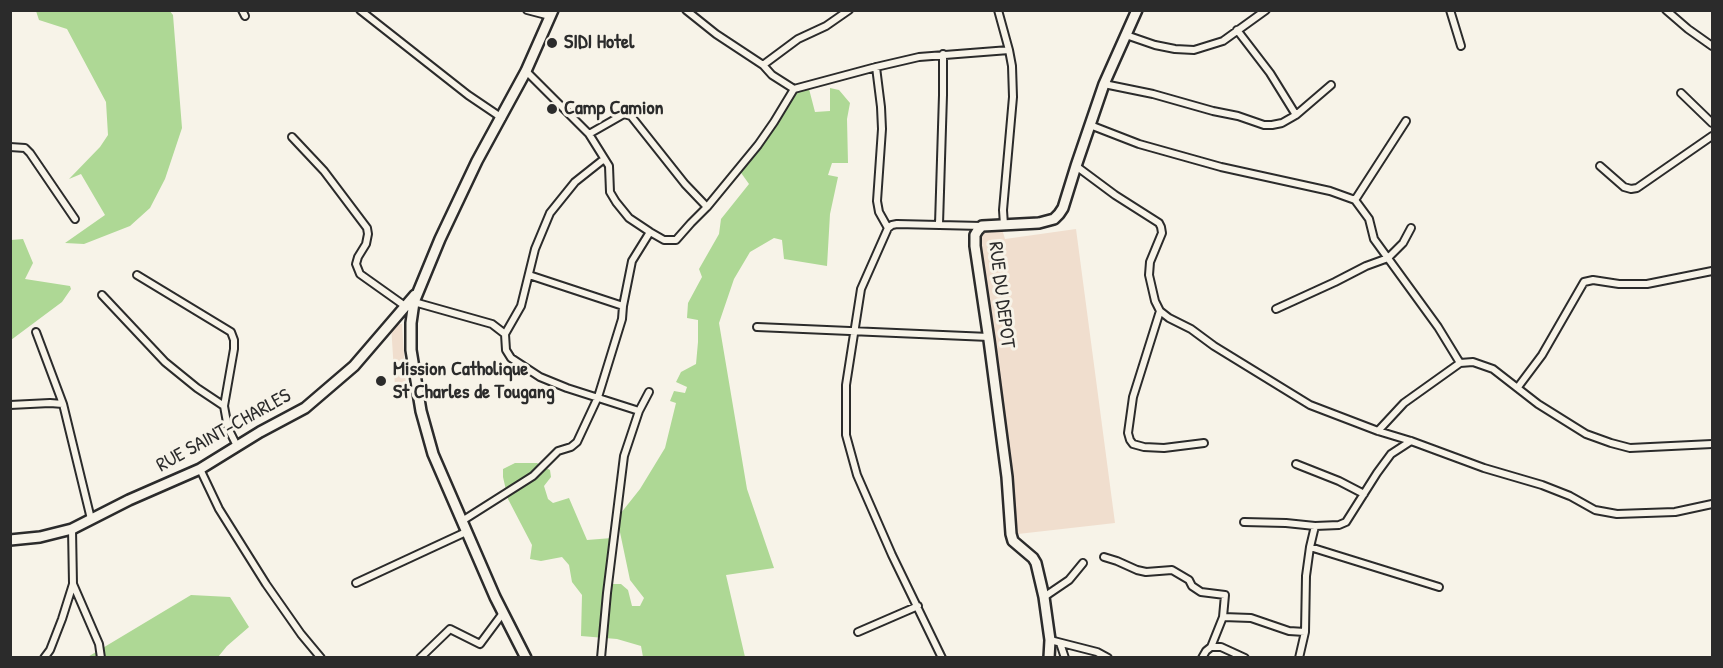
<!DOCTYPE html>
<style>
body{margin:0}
#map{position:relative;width:1723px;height:668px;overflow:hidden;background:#f7f3e8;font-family:"Patrick Hand",sans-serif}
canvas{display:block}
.frame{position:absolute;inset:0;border:12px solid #2b2b2b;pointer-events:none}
</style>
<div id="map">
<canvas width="1723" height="668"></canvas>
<div class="frame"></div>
</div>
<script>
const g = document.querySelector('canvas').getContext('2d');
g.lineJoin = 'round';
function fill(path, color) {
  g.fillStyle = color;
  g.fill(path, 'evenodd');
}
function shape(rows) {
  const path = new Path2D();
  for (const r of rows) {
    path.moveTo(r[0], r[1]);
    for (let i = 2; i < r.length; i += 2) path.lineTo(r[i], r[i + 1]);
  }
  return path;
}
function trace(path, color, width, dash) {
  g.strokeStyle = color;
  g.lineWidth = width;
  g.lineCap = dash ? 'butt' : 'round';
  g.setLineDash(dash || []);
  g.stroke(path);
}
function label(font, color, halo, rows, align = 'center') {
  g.font = font + ' "Patrick Hand",sans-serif';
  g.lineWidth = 6;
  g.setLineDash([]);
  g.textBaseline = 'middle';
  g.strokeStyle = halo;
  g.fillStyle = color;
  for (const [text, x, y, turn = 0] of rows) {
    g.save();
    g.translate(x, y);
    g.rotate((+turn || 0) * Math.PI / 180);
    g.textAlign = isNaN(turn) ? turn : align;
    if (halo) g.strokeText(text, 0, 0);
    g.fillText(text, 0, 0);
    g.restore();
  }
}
fill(shape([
 [1002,229,1005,239,1076,229,1115,523,1018,534,1006,429,979,242,980,234,982,231],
 [402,324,406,386,395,387,391,325]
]), '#f0dece');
fill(shape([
 [169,10,173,15,182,128,165,179,150,208,130,226,84,244,65,243,105,215,81,174,69,179,100,147,108,135,106,102,67,29,39,20,36,11],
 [830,88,839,90,850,103,847,119,848,163,832,163,828,175,838,177,830,214,827,266,784,259,782,240,774,238,750,252,734,279,719,323,747,489,774,568,726,575,745,657,643,657,641,646,617,639,581,636,582,595,572,582,569,565,562,557,541,561,530,559,532,545,508,499,503,477,503,469,515,463,537,463,550,470,551,477,544,486,548,499,553,503,569,498,587,540,612,538,609,584,621,584,628,590,632,606,640,606,644,598,630,580,617,518,640,489,665,448,676,403,670,401,674,391,685,393,687,387,676,382,681,372,696,364,698,342,698,320,687,318,688,303,702,277,699,269,719,234,721,219,749,184,739,170,780,107,786,95,809,89,815,112,830,111],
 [23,239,33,263,25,279,70,286,71,289,62,302,11,340,11,240],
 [191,595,230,597,249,627,227,646,218,657,86,658]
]), '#aed895');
const street = shape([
 [242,10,245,16],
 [360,10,468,95,502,118],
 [527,10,550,16],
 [686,10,716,34,763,65,772,75,794,89,876,67,919,57,1009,50],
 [998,10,1009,50,1012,66,1013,97,1003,210,1004,225],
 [1450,10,1461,46],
 [1666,10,1688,29,1712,46],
 [1237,30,1270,73,1296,115],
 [1126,35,1155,45,1175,49,1194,50,1223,41,1266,10],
 [763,65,798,39,826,26,849,10],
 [876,67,881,107,882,129,877,201,879,212,888,228],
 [526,71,589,134,624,114,631,116,685,184,707,207,758,145,774,122,794,89],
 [1104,84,1153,94,1213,111,1238,116,1264,125,1272,125,1282,123,1296,115,1331,85],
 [1681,93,1712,123],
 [1090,125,1139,144,1221,167,1330,191,1355,200,1369,219,1374,239,1438,327,1460,363],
 [589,134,609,166,610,192,616,202,629,218,650,232,664,240,676,240,691,223,707,207],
 [292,137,324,171,367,228,368,234,366,244,358,257,356,264,360,274,405,306],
 [10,147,25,148,30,153,75,219],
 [1076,166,1115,195,1159,223,1161,227,1162,233,1150,262,1149,275,1155,301,1160,311,1169,318,1191,329,1214,346,1310,405,1378,431,1411,441,1484,468,1542,485,1570,496,1595,510,1617,514,1675,512,1712,504],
 [1600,166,1624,187,1631,189,1637,188,1712,136],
 [1355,200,1406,121],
 [939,224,943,95,943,54],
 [137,275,231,332,234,340,234,349,224,406,228,428,237,446],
 [102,295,165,362,197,388,224,406],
 [414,302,492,324,505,334,506,350,511,358,540,377,567,388,639,411],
 [623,306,632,261,650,232],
 [1276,309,1335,282,1366,266,1388,258,1403,243,1411,228],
 [1160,311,1133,397,1128,433,1130,440,1133,444,1144,447,1164,448,1204,443],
 [757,327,989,337],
 [36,332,63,404],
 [505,334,521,306,535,249,550,213,575,182,604,159],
 [1518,387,1542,355,1584,282,1593,280,1619,284,1647,284,1712,271],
 [10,405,50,403,63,404,91,519],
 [1378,431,1404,403,1460,363,1473,362,1493,369,1538,404,1586,434,1611,443,1630,448,1712,444],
 [1296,464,1339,481,1364,494],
 [200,469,219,509,266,584,301,634,321,658],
 [462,521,533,476,558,451,571,447,577,442,598,397,622,319,623,306,529,275],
 [1244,522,1286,523,1315,526,1339,525,1346,522,1377,473,1391,454,1411,441],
 [72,529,73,584,99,644,101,658],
 [1310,547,1439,587],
 [1104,557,1117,561,1137,570,1146,572,1172,570,1189,580,1192,586,1201,592,1225,595,1223,617,1211,647],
 [356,583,466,532],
 [1044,597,1069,580,1083,563],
 [1223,617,1251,618,1289,631,1305,632],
 [858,632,918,606],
 [1050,640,1097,652,1108,658],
 [1060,643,1065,658],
 [44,658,50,650,62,619,73,584],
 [420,658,450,629,480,644,503,613],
 [601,658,607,593,624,456,639,411,649,392],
 [942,658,892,555,857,475,846,435,846,385,861,289,888,228,892,225,897,224,982,226],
 [1202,658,1206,651,1211,647,1221,647,1245,658],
 [1299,658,1305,632,1306,576,1310,547,1315,526]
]);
const secondary = shape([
 [10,540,40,537,72,529,129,500,200,469,260,432,305,408,354,366,415,295],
 [526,658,495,597,433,454,421,411,411,350,411,323,414,302,440,239,477,161,526,71,553,10],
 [1049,658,1050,640,1044,597,1036,563,1033,558,1013,541,1011,534,1007,477,989,340,975,246,975,235,978,230,982,226,1039,223,1054,219,1059,214,1063,208,1076,166,1104,84,1137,10]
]);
trace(street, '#2b2b2b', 10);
trace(secondary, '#2b2b2b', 14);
trace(street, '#f7f3e8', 6);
trace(secondary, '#f7f3e8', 9);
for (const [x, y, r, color] of [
 [552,43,6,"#2b2b2b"],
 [552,109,6,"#2b2b2b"],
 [381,381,6,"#2b2b2b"]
]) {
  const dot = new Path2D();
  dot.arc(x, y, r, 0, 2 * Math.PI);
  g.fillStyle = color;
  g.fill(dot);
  trace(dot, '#f7f3e8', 2);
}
label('bold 20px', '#2b2b2b', '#f7f3e8', [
 ["SIDI Hotel",564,43],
 ["Camp Camion",564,109],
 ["Mission Catholique",393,370],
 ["St Charles de Tougang",393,393]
], 'left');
label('20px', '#2b2b2b', '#f7f3e8', [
 ["RUE DU DEPOT",1001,295,83],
 ["RUE SAINT-CHARLES",224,431,-29]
]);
</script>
